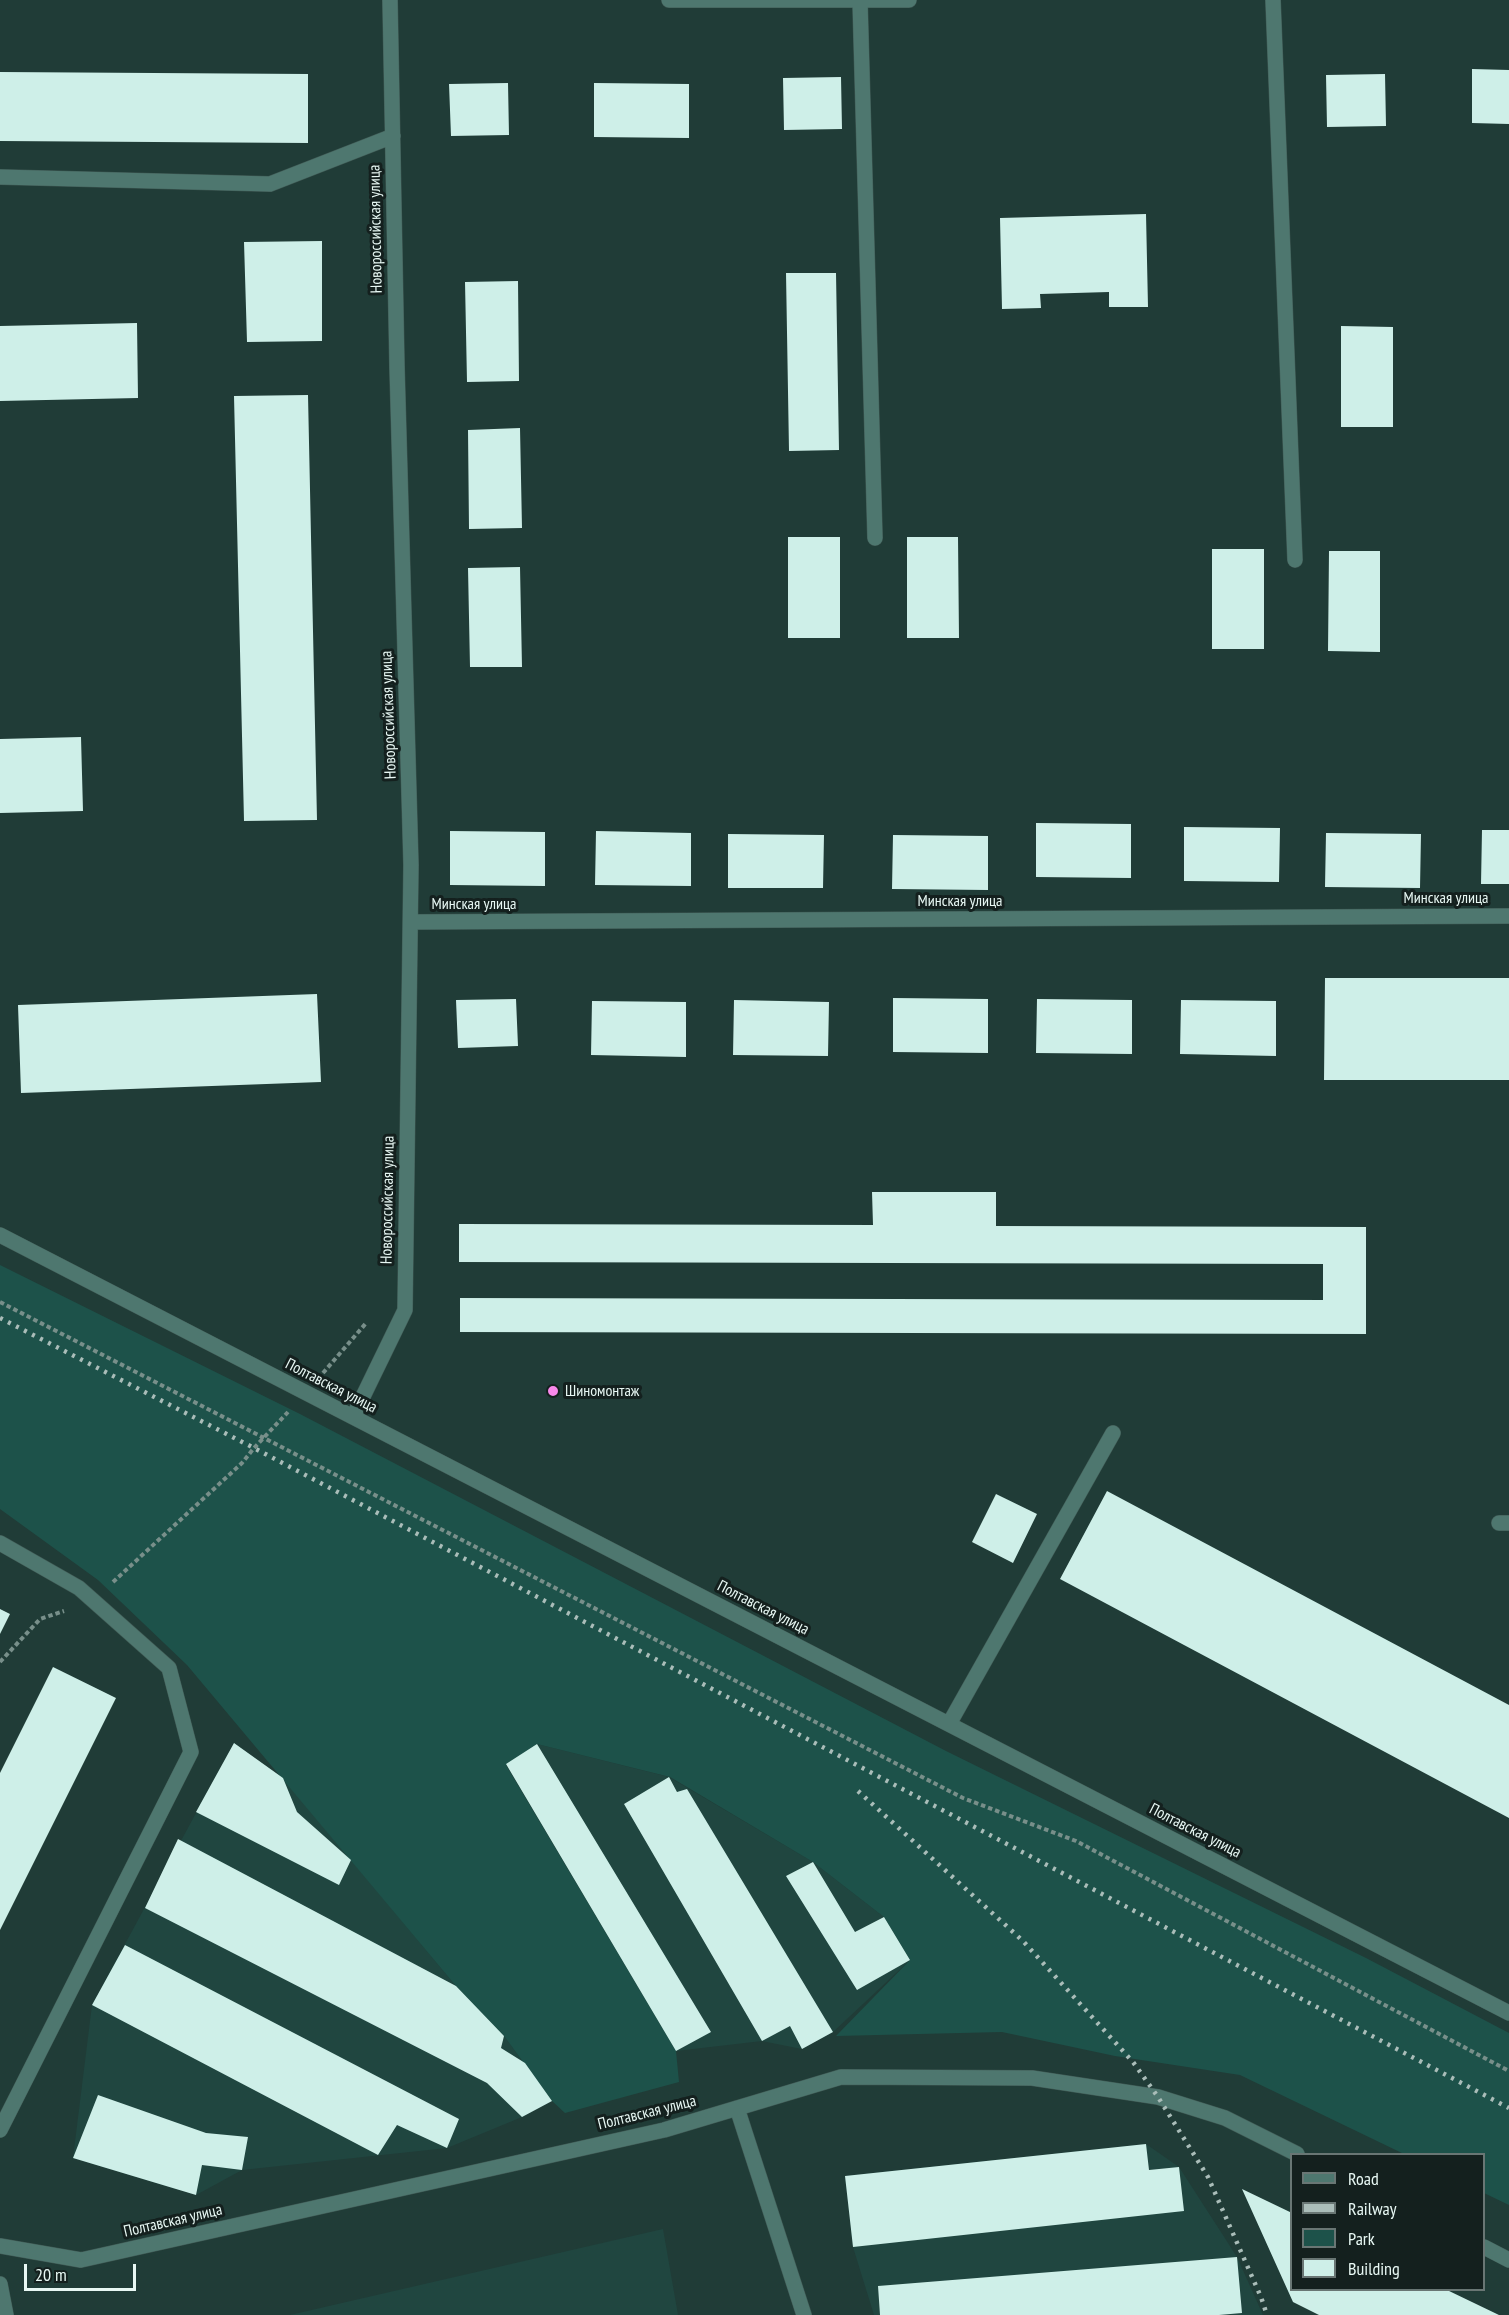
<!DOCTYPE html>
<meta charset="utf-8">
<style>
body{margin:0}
#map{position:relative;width:1509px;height:2315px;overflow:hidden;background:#203c37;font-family:"PT Sans Narrow",sans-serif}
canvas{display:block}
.legend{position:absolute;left:1290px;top:2153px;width:195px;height:138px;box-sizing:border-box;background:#14201e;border:2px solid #697674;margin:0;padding:8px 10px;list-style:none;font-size:18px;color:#e8f8f4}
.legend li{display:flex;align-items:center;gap:12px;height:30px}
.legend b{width:30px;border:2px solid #697674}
.scale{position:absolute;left:24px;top:2264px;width:112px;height:27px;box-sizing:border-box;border:3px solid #e8f8f4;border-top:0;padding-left:8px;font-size:18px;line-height:21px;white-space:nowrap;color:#e8f8f4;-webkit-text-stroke:4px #14201e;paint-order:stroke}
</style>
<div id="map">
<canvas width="1509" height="2315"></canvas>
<ul class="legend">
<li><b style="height:8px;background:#4e776f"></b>Road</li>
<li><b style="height:8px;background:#aabdb9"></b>Railway</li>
<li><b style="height:16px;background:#1d524a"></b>Park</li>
<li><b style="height:16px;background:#ceefe8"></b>Building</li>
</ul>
<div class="scale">20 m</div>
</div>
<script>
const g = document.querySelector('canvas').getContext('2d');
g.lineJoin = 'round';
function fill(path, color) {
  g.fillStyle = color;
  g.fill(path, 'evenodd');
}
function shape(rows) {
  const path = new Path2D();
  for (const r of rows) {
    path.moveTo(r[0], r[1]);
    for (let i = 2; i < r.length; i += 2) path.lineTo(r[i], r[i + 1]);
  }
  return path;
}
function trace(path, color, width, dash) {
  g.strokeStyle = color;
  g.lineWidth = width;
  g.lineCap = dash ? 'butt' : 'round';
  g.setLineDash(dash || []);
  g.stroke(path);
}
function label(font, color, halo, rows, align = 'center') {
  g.font = font + ' "PT Sans Narrow",sans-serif';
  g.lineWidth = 6;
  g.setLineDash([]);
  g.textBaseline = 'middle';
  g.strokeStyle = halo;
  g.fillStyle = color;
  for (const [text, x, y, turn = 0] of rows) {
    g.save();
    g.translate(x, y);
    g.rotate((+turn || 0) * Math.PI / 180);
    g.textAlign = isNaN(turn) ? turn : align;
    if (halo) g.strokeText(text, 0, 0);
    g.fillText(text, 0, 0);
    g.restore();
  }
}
fill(shape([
 [234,1743,283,1778,456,1986,504,2036,552,2101,522,2117,447,2148,242,2170,196,2195,73,2158,92,2005],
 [537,1744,669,1777,813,1862,884,1917,910,1960,833,2032,802,2049,762,2041,676,2051,506,1764],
 [1146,2144,1179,2167,1237,2257,1263,2315,874,2315,853,2247,845,2176],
 [663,2229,678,2315,290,2315]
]), '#204640');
fill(shape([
 [0,1265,300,1414,946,1751,1366,1958,1509,2033,1509,2205,1484,2193,1484,2154,1404,2154,1240,2075,1115,2056,1002,2032,836,2036,910,1960,884,1917,813,1862,670,1777,537,1744,506,1765,676,2051,679,2082,565,2113,552,2101,504,2036,456,1986,187,1665,98,1580,0,1509]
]), '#1d524a');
fill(shape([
 [1472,69,1509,70,1509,124,1472,123],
 [0,72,308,74,308,143,0,141],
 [1385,74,1386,126,1327,127,1326,75],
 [841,77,842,129,784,130,783,78],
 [508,83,509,135,451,136,449,84],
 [594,83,689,84,689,138,594,137],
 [1146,214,1148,307,1109,307,1109,292,1040,294,1041,308,1002,309,1000,218],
 [322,241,322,341,247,342,244,242],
 [786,273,836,273,839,450,789,451],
 [518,281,519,381,467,382,465,282],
 [137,323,138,398,0,401,0,326],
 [1341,326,1393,327,1393,427,1341,427],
 [308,395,317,820,244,821,234,396],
 [520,428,522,528,469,529,468,430],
 [788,537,840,537,840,638,788,638],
 [907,537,958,537,959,638,907,638],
 [1212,549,1264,549,1264,649,1212,649],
 [1329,551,1380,551,1380,652,1328,651],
 [520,567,522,667,470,667,468,568],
 [81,737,83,811,0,813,0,739],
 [1036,823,1131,824,1131,878,1036,877],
 [1184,827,1280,828,1279,882,1184,881],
 [1482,830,1509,830,1509,884,1481,884],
 [450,831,545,832,545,886,450,885],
 [596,831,691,833,691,886,595,885],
 [1326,833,1421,834,1420,888,1325,887],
 [728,834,824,835,823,888,728,888],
 [893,835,988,836,988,890,892,889],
 [1325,978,1509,978,1509,1080,1324,1080],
 [317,994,321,1082,21,1093,18,1005],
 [893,998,988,999,988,1053,893,1052],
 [516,999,518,1046,458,1048,456,1000],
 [1037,999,1132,1000,1132,1054,1036,1053],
 [734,1000,829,1002,828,1056,733,1055],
 [1181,1000,1276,1001,1276,1056,1180,1054],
 [592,1001,686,1002,686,1057,591,1055],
 [872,1192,996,1192,996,1226,1366,1227,1366,1334,460,1332,460,1298,1323,1300,1323,1264,459,1262,459,1224,873,1225],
 [1107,1491,1509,1705,1509,1818,1060,1579],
 [996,1494,1037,1514,1013,1563,972,1542],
 [0,1609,10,1614,0,1634],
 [53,1667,116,1698,0,1930,0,1773],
 [234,1743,283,1778,297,1812,351,1860,339,1885,196,1812],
 [537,1744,711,2032,676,2051,506,1764],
 [669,1777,677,1792,687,1789,833,2032,802,2049,790,2026,762,2041,624,1804],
 [178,1839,456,1986,504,2036,501,2048,525,2063,552,2101,522,2117,487,2083,145,1908],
 [813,1862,855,1932,884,1917,910,1960,857,1990,786,1876],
 [125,1945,459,2119,447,2148,397,2125,378,2155,92,2005],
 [98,2095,206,2133,248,2137,242,2170,202,2165,196,2195,73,2158],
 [1146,2144,1149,2170,1179,2167,1184,2211,853,2247,845,2176],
 [1242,2189,1292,2213,1292,2290,1447,2290,1499,2315,1319,2315,1293,2302],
 [1237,2257,1242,2313,1219,2315,880,2315,878,2286]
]), '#ceefe8');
const minor = shape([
 [669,0,909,0],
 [1273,0,1295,560],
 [860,1,875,538],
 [0,177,270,184,393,136],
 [411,922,1509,916],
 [0,1235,1509,2013],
 [353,1417,405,1310,411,865,397,367,390,0],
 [1499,1523,1509,1523],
 [0,1543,79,1588,169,1668,191,1752,0,2130],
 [949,1724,1113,1433],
 [737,2108,804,2315],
 [0,2246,81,2260,664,2130,841,2077,1032,2078,1158,2097,1225,2118,1297,2154],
 [1484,2247,1509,2260],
 [0,2284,6,2315]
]);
trace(minor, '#405a55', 16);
trace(shape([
 [0,1302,963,1798,1076,1841,1509,2071],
 [323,1373,367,1322],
 [113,1582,242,1463,254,1448,288,1412],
 [0,1662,40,1619,64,1611]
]), '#788f8a', 4, [4.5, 3]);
trace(minor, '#4e776f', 15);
trace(shape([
 [0,1318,254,1448,1509,2108],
 [858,1791,1023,1941,1133,2062,1158,2097,1208,2177,1261,2297,1267,2315]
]), '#aabdb9', 4.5, [3, 6]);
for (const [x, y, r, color] of [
 [553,1391,6,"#f888ea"]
]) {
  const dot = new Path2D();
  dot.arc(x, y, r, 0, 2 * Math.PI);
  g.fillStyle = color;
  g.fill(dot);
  trace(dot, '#14201e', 2);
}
label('16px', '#e8f8f4', '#14201e', [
 ["Новороссийская улица",376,229,-91],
 ["Новороссийская улица",389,715,-92],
 ["Минская улица",1446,898],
 ["Минская улица",960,901],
 ["Минская улица",474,904],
 ["Новороссийская улица",388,1200,-89],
 ["Полтавская улица",331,1386,27],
 ["Полтавская улица",763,1608,27],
 ["Полтавская улица",1195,1831,27],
 ["Полтавская улица",647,2113,-14],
 ["Полтавская улица",173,2221,-13]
]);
label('16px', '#e8f8f4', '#14201e', [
 ["Шиномонтаж",565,1391]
], 'left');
</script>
